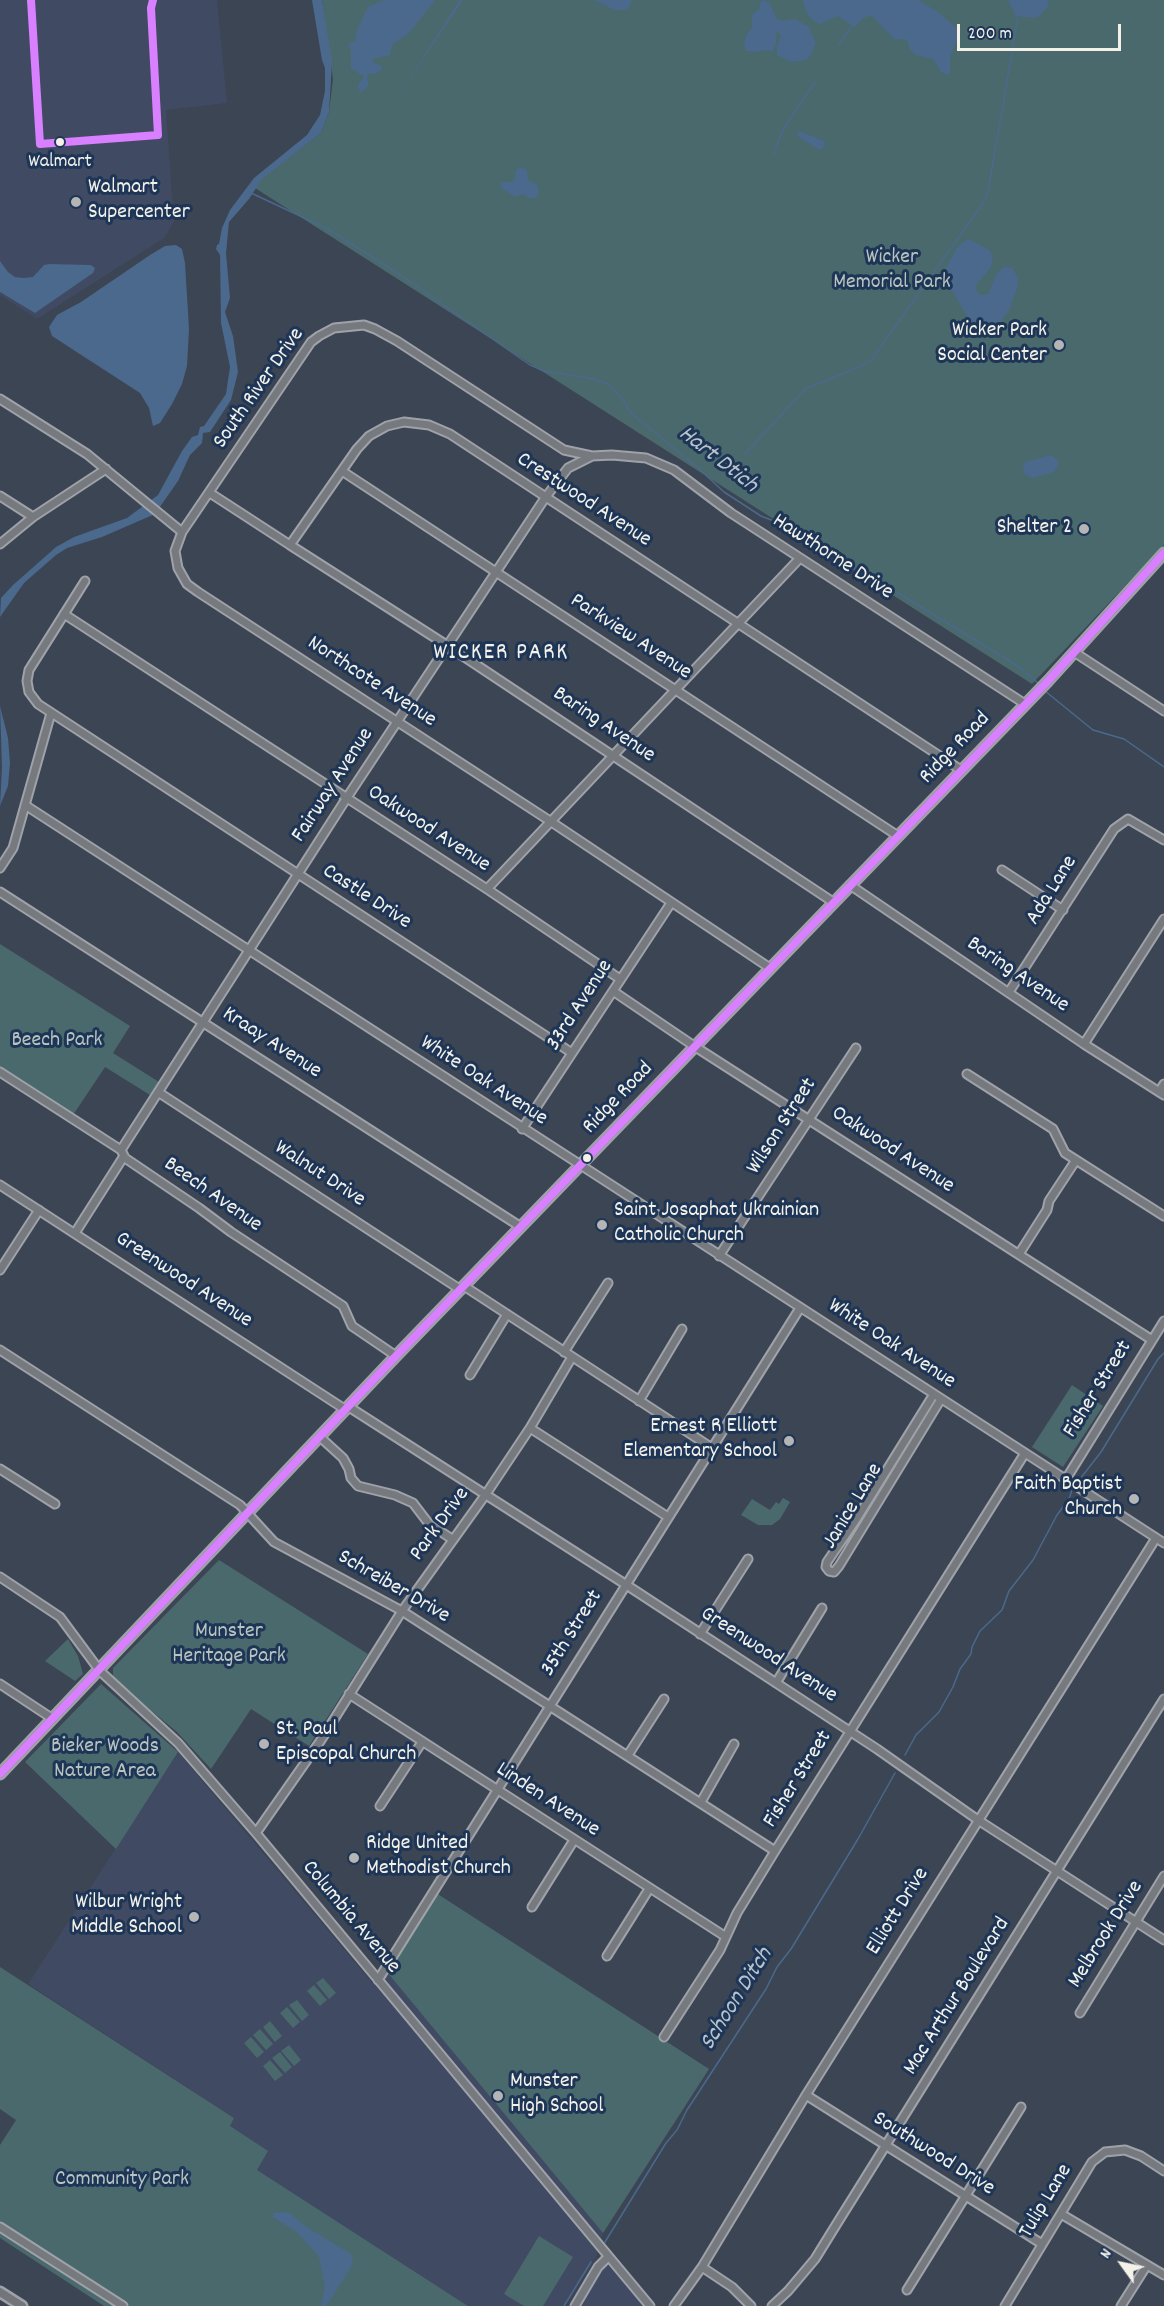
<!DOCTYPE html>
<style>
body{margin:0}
#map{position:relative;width:1164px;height:2306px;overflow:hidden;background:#3c4554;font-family:Dekko,sans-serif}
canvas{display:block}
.north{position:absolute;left:1092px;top:2234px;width:60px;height:60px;-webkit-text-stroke:4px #1d3557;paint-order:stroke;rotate:303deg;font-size:16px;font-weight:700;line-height:24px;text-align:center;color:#f4f1e8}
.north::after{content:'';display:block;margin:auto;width:21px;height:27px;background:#f4f1e8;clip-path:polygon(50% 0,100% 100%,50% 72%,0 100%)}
.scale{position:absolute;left:957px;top:24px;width:164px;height:27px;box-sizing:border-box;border:3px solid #f4f1e8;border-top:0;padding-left:8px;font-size:18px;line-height:21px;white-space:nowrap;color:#f4f1e8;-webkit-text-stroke:4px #1d3557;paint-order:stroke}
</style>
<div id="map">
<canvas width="1164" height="2306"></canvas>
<div class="north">N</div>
<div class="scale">200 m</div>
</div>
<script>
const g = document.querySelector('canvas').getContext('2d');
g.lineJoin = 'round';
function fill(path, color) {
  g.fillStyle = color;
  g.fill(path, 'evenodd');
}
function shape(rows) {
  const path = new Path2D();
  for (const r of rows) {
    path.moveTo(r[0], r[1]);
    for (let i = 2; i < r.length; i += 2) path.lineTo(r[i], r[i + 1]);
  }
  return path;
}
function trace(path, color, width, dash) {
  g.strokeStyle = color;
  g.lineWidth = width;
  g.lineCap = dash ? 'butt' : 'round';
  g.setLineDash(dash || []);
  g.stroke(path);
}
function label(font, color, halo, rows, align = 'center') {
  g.font = font + ' Dekko,sans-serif';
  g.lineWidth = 6;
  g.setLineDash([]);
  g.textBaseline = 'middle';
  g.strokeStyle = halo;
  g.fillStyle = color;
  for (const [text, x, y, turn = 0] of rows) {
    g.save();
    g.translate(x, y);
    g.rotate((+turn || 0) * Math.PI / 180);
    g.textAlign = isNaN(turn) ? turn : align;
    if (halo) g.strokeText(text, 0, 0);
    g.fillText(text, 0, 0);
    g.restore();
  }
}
fill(shape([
 [0,0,217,0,227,103,166,110,174,222,164,238,37,319,0,295],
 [178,1752,373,1984,387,1972,436,1893,709,2069,603,2233,596,2257,565,2306,468,2306,256,2170,229,2126,234,2118,28,1984],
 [608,2257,649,2306,582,2306]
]), '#404a62');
fill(shape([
 [322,0,1164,0,1164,545,1032,684,255,188,262,178,321,133,329,112,333,79],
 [0,944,130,1026,113,1053,159,1082,150,1095,105,1067,73,1115,0,1068],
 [1072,1385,1103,1406,1063,1467,1032,1447],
 [783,1498,790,1502,780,1519,772,1525,758,1525,741,1515,752,1499,770,1510,776,1502,779,1504],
 [219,1560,368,1654,309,1746,251,1709,211,1769,177,1732,113,1679,113,1668],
 [68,1639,78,1656,83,1674,75,1681,45,1661],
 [101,1684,178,1752,116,1849,25,1762],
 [436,1893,709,2069,603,2233,387,1972],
 [0,1967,234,2118,230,2126,268,2151,257,2170,468,2306,104,2306,0,2238,0,2145,16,2120,0,2109],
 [323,1978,336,1993,329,1999,316,1983],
 [314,1985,327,2000,320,2006,307,1991],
 [297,2000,309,2015,302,2021,289,2005],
 [287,2007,300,2022,293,2028,280,2013],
 [270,2021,282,2036,275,2042,263,2027],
 [260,2029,273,2044,266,2050,253,2035],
 [251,2037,264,2052,257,2058,244,2043],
 [289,2045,301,2060,294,2066,281,2051],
 [280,2052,292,2067,285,2073,272,2058],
 [270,2060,283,2075,275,2081,263,2066],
 [539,2236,573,2257,543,2306,524,2306,504,2294]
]), '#4a696d');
fill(shape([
 [312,0,322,0,332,62,329,112,321,133,262,179,249,199,229,222,226,253,230,298,225,312,233,336,238,372,231,400,210,432,203,433,202,443,190,455,178,481,155,514,102,537,67,548,56,555,24,583,0,617,1,598,13,585,56,547,74,537,127,518,158,495,182,451,192,437,198,435,200,427,204,426,226,394,230,367,221,323,220,255,216,249,217,245,219,244,222,228,230,210,254,178,307,135,320,115,325,91,325,68,322,60],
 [384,0,435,0,409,33,392,45,390,55,373,59,373,62,380,65,382,69,378,73,368,74,367,79,369,85,360,93,358,85,364,77,351,68,351,50,348,46,351,42,355,42,356,32,368,7],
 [460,0,463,0,389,110,413,73],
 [594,0,631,0,631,4,626,10,615,10],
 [763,0,769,2,777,19,782,21,795,19,808,26,816,43,810,56,806,60,792,62,777,55,777,47,781,36,778,32,776,33,776,43,772,52,766,50,756,52,746,51,744,43,747,34,752,28,752,15,759,9,760,2],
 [803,0,918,0,938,12,959,30,959,35,950,57,950,73,947,75,941,72,933,59,916,55,910,49,907,40,894,39,872,16,865,17,854,27,838,16,820,24,813,21,806,11],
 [1008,0,1049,0,1047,8,1038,17,1033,18,1016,16],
 [799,131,824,141,825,146,821,149,818,149,799,137,797,133],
 [522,167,527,170,528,180,537,185,539,192,536,198,529,198,523,194,515,197,500,187,501,182,512,182,515,178,516,170],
 [969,239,989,250,993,256,991,267,976,285,976,290,980,295,988,294,996,275,1003,267,1012,268,1018,278,1018,286,1009,310,996,328,985,336,977,332,943,276,944,271,957,248,962,243],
 [176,245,182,249,185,263,189,329,187,366,182,384,172,404,160,423,153,426,149,408,140,393,52,336,49,327,57,315,81,302,150,255,165,246],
 [0,261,8,272,15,277,23,278,33,277,44,265,49,264,91,265,95,268,93,273,35,313,0,292],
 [1051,455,1058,461,1058,466,1054,472,1032,478,1024,473,1023,466,1026,462],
 [0,706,8,738,10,763,8,786,0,806,2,767],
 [283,2212,290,2213,305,2226,351,2254,353,2259,350,2269,326,2306,321,2306,325,2286,319,2257,297,2232,273,2217,273,2213]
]), '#4a698c');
trace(shape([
 [839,44,852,26],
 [774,155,783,129,815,82],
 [251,193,328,229,399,274,530,365,544,371,589,378,608,384,623,400,631,413,696,466,724,492,761,516,792,528,817,541,867,574,1021,668,1040,685],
 [745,454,805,389,864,365,872,359,984,202,988,192,1018,17],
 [1045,691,1093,730,1124,739,1164,767],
 [1080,1479,1101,1452,1158,1359,1164,1353],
 [905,1755,916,1735,939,1712,953,1687,960,1669,971,1654,972,1647,980,1631,1002,1610,1009,1591,1033,1560,1057,1515,1069,1499,1072,1490],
 [605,2242,666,2143,677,2130,687,2110,766,1989,777,1967,791,1949,858,1839,895,1773],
 [564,2306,591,2262]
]), '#4a698c', 1.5);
const minor = shape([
 [0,399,87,454,182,532,175,551,178,568,187,584,198,592,550,821,770,968],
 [342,471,898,836],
 [210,493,290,545,357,449,369,436,387,426,404,422,429,425,450,434,961,770],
 [0,496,33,517],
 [182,532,311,342,319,336,334,328,364,325,375,329,397,341,564,450,592,456,612,455,646,458,674,470,731,513,1025,704],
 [0,544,33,517,106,469],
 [290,545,448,646,833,902],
 [85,581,29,670,27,681,29,692,38,704,572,1053],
 [64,614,487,889,620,979],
 [1074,652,1164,711],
 [25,805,1164,1543],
 [0,868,13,848,51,713],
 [1002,870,1063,910],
 [850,885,1084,1044,1164,1095],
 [487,889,800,558],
 [0,892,521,1227],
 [613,991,694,1046,1152,1340],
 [1009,992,1114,829,1128,819,1164,840],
 [1084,1044,1164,919],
 [0,1072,121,1150,125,1158,199,1208,231,1232,343,1306,352,1326,396,1356],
 [967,1074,1053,1129,1065,1153,1164,1216],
 [158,1092,461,1290],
 [1159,1092,1164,1084],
 [522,1129,671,903],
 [121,1150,346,799,545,498,568,468,592,456],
 [0,1185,346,1410],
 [75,1233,124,1156],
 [1019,1254,1047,1210,1049,1201,1076,1160],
 [719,1256,856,1048],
 [0,1270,39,1210],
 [464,1286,712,1448],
 [0,1350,240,1505,274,1542,402,1611,775,1851],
 [564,1352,608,1283],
 [470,1375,507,1314],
 [934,1394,857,1518,827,1562,826,1567,829,1571,834,1572,839,1566,941,1399],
 [639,1401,682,1329],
 [349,1407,625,1584,877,1749,978,1820,1164,1940],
 [530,1428,668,1517],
 [320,1437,343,1458,349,1469,351,1478,358,1486,395,1495,413,1503,429,1524,452,1539],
 [0,1469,55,1504],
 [1066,1479,1164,1321],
 [0,1577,60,1617,100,1671,178,1743,256,1833,650,2306],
 [700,1634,748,1559],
 [776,1683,822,1608],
 [0,1684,53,1719],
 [349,1694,726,1937],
 [628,1755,664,1699],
 [701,1802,734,1744],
 [380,1806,422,1742],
 [256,1833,321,1740,402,1611,486,1494,530,1428,572,1357],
 [532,1907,574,1840],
 [607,1956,649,1889],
 [378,1980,800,1308],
 [1080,2013,1164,1876],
 [664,2037,720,1950,737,1913,775,1851,1025,1453],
 [806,2095,1042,2244],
 [1061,2214,1164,2275],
 [0,2227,123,2306],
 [702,2267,732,2287,751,2306],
 [907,2290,1021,2107],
 [575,2306,598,2267,608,2257],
 [674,2306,702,2267,806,2095,1156,1538],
 [772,2306,788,2291,815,2259,836,2225,1164,1699],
 [1005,2306,1092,2162,1105,2152,1125,2150,1141,2156,1164,2171],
 [1121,2306,1147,2265]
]);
const major = shape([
 [0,1774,396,1356,1048,681,1164,553],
 [0,2292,22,2306]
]);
trace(minor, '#9fa2a8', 11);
trace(major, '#9fa2a8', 13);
trace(minor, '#767a7f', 7);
trace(major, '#72767a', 8);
trace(shape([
 [31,0,40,144,158,135,151,8,153,0],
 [0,1774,396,1356,1048,681,1164,553]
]), '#d880ff', 8);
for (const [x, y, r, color] of [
 [60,142,5,"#f4f1e8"],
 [76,202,6,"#b4b5b4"],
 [1059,345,6,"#b4b5b4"],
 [1084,529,6,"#b4b5b4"],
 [587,1158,5,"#f4f1e8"],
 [602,1225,6,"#b4b5b4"],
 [789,1441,6,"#b4b5b4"],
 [1134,1499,6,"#b4b5b4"],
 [264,1744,6,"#b4b5b4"],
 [354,1858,6,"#b4b5b4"],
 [194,1917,6,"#b4b5b4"],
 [498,2096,6,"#b4b5b4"]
]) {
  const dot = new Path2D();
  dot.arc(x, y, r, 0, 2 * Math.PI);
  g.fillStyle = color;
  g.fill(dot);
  trace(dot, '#1d3557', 2);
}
label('20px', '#f4f1e8', '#1d3557', [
 ["Walmart",60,163]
]);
label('22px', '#f4f1e8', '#1d3557', [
 ["Walmart",88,189],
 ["Supercenter",88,214],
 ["Wicker Park",1047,332,"right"],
 ["Social Center",1047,357,"right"],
 ["Shelter 2",1072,529,"right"],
 ["Saint Josaphat Ukrainian",614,1212],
 ["Catholic Church",614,1237],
 ["Ernest R Elliott",777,1428,"right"],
 ["Elementary School",777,1453,"right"],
 ["Faith Baptist",1122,1486,"right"],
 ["Church",1122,1511,"right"],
 ["St. Paul",276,1731],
 ["Episcopal Church",276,1756],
 ["Ridge United",366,1845],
 ["Methodist Church",366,1870],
 ["Wilbur Wright",182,1904,"right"],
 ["Middle School",182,1929,"right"],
 ["Munster",510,2083],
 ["High School",510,2108]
], 'left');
label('22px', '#b9c4be', '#1d3557', [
 ["Wicker",892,259],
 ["Memorial Park",892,284],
 ["Beech Park",57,1042],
 ["Munster",229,1633],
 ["Heritage Park",229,1658],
 ["Bieker Woods",105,1748],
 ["Nature Area",105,1773],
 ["Community Park",122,2181]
]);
label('22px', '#f4f1e8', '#1d3557', [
 ["South River Drive",260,389,-55],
 ["Crestwood Avenue",583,501,33],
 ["Hawthorne Drive",832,558,33],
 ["Parkview Avenue",630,638,33],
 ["Northcote Avenue",371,683,33],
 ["Baring Avenue",603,726,34],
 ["Ridge Road",956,749,-46],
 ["Fairway Avenue",334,786,-57],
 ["Oakwood Avenue",428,830,33],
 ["Ada Lane",1053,891,-58],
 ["Castle Drive",366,898,33],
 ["Baring Avenue",1017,976,34],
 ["33rd Avenue",581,1006,-57],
 ["Kraay Avenue",271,1044,33],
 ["White Oak Avenue",483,1082,33],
 ["Ridge Road",619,1099,-46],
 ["Wilson Street",783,1127,-57],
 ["Oakwood Avenue",892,1151,33],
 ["Walnut Drive",319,1175,33],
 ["Beech Avenue",212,1196,35],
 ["Greenwood Avenue",183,1281,33],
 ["White Oak Avenue",891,1345,33],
 ["Fisher Street",1099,1390,-58],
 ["Janice Lane",854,1507,-59],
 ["Park Drive",441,1525,-54],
 ["Schreiber Drive",393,1588,30],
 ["35th Street",573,1634,-58],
 ["Greenwood Avenue",768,1656,33],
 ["Fisher Street",799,1780,-58],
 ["Linden Avenue",547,1801,33],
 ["Elliott Drive",899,1912,-58],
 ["Columbia Avenue",350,1918,50],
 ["Melbrook Drive",1107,1935,-58],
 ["Mac Arthur Boulevard",958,1997,-58],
 ["Southwood Drive",933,2155,32],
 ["Tulip Lane",1047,2202,-59]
]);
label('italic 24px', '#b9c3ca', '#1d3557', [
 ["Hart Dtich",717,461,38],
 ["Schoon Ditch",738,2000,-58]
]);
g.letterSpacing = '1.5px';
label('24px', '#f4f1e8', '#1d3557', [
 ["WICKER PARK",501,655]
]);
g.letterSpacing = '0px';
</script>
